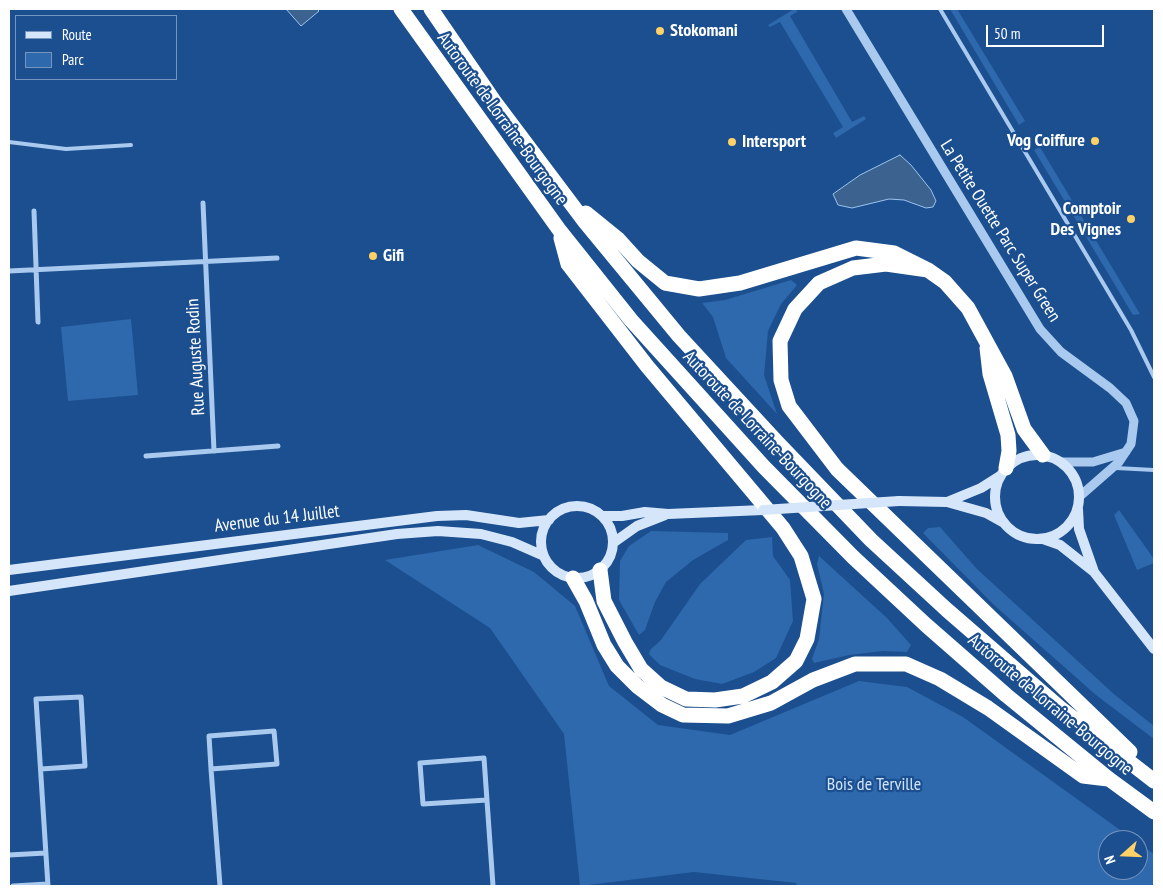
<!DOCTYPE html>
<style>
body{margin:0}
#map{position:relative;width:1163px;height:895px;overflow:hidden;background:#1b4f8f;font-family:"PT Sans Narrow",sans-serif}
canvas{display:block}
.frame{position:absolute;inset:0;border:10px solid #fff;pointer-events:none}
.legend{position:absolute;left:15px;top:15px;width:162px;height:65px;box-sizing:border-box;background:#1b4f8f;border:1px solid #7695bc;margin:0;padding:6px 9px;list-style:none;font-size:15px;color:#fff}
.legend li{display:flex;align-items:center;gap:10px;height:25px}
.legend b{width:25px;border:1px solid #7695bc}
.north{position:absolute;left:1098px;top:830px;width:50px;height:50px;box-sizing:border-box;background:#1b4f8f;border:1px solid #7695bc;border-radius:50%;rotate:250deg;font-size:14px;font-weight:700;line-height:20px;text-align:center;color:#fff}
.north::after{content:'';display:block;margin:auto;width:18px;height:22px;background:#ffd166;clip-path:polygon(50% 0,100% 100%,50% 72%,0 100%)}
.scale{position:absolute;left:986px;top:25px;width:118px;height:22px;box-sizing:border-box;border:2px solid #fff;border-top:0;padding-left:6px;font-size:15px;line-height:18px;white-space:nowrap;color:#fff;-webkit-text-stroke:4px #1b4f8f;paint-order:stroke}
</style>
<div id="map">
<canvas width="1163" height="895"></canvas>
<div class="frame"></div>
<ul class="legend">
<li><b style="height:6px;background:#d6e6fa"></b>Route</li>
<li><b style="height:14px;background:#2e69ad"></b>Parc</li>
</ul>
<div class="north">N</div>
<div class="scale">50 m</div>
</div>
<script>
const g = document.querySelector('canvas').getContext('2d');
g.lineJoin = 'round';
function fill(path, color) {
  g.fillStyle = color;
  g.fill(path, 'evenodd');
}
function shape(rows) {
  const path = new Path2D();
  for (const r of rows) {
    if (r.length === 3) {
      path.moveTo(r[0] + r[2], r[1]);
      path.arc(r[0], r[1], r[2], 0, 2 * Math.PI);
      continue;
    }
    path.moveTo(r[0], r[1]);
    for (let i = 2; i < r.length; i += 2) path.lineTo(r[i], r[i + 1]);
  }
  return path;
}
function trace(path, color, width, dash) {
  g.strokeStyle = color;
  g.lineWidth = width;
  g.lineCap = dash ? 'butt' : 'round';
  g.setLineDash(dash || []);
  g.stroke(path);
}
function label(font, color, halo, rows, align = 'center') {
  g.font = font + ' "PT Sans Narrow",sans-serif';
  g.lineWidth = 4.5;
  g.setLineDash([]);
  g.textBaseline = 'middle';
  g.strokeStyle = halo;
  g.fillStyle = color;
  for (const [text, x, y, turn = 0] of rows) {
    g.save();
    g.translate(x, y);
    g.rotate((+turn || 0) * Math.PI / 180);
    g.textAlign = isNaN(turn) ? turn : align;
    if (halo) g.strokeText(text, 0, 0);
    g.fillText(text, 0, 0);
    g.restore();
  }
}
fill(shape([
 [794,9,798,11,790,16,852,122,864,116,866,119,836,138,833,133,843,127,780,22,770,27,768,25],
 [950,9,957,9,1025,121,1019,125],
 [1040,147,1140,314,1133,315,1034,150],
 [791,280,797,285,781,304,768,331,764,375,777,414,726,358,713,317,702,303,725,300],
 [131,319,138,395,68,401,61,327],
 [1119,510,1154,559,1154,563,1137,570,1114,515],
 [940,527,977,569,1115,695,1154,726,1154,739,1096,695,994,605,923,533,928,528],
 [651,531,728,533,728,540,693,560,666,582,655,602,645,630,639,635,619,600,620,561,629,546],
 [772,537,773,556,790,580,793,621,776,658,754,672,722,684,695,679,660,665,649,654,650,650,661,640,700,584,746,540],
 [478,545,534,572,575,606,609,686,658,725,730,735,859,681,907,687,963,717,1134,840,1108,840,1108,870,1138,870,1138,843,1154,854,1154,886,797,886,796,883,694,872,580,886,564,734,490,628,385,560],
 [819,556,887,618,911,645,907,652,883,651,849,655,814,663,812,659,819,639,824,594,817,564]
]), '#2e69ad');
const water = shape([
 [286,9,317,9,319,11,301,26,286,9],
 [900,155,911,165,931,190,936,201,933,207,926,208,904,200,889,199,852,208,838,205,833,194,860,175,900,155]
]);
fill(water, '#3c6290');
trace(water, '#9cc4f0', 1);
trace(shape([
 [940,9,1131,330,1154,377],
 [9,142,66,149,131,145],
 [1116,468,1154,470]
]), '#a9c9ee', 4);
trace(shape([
 [203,203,214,451],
 [34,211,38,322],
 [9,271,277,258],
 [146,456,278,446],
 [41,769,85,766,81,697,36,699,48,886],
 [211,769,277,764,274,731,209,736,211,769,220,886],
 [487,800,423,804,420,763,484,758,493,886],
 [9,855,46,853],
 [13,886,47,884]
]), '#a9c9ee', 5);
trace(shape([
 [846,9,1040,329,1061,352,1110,388,1126,403,1134,421,1131,444,1119,462,1079,497],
 [1062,462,1093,462,1126,452]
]), '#a9c9ee', 9);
trace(shape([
 [1037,497,42],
 [899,501,947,502,986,513,1004,523],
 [947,502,981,488,1000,476],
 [577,542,36],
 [1078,509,1079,529,1094,572,1154,649],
 [602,516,622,516,645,512,668,514,763,510],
 [1043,539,1060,545,1093,571],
 [613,543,637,526,665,515],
 [9,570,437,516,466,515,519,523,549,520],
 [9,591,397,534,438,531,481,534,512,542,544,556]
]), '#d6e6fa', 10);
trace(shape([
 [401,9,560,231,631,320,764,467,853,557,926,625,1006,695,1109,779,1154,812],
 [431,9,494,101,585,222,679,336,777,442,871,540,947,610,1060,708,1154,781],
 [586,213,618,239,638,261,665,283,699,289,740,283,856,248,894,253,928,270,945,282,968,308,1005,376,1024,429,1043,455],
 [561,238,568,264,647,366,783,528,801,556,814,599,807,639,796,661,772,682,743,696,715,700,686,699,661,687,641,669,625,642,604,601,600,570],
 [928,270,886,264,853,268,819,283,795,309,780,341,781,380,789,406,837,469,1130,752],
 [987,348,990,374,1008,435,1009,451,1006,468],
 [573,578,586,601,604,645,617,666,637,686,662,705,683,715,728,716,771,703,813,680,855,664,906,664,940,679,988,708,1083,776,1108,779]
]), '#fff', 15);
trace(shape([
 [763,510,899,501]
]), '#d6e6fa', 10);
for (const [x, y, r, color] of [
 [660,31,5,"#ffd166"],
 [1095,141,5,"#ffd166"],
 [732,142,5,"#ffd166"],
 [1131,219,5,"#ffd166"],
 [373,256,5,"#ffd166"]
]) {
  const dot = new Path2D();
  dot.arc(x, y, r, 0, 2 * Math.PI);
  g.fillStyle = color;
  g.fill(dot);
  trace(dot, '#1b4f8f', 2);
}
label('bold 18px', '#fff', '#1b4f8f', [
 ["Stokomani",670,31],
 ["Vog Coiffure",1085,141,"right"],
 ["Intersport",742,142],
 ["Comptoir",1121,209,"right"],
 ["Des Vignes",1121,230,"right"],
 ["Gifi",383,256]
], 'left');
label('18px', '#fff', '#1b4f8f', [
 ["Autoroute de Lorraine-Bourgogne",502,119,54],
 ["La Petite Ouette Parc Super Green",1000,231,58],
 ["Rue Auguste Rodin",196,357,-93],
 ["Autoroute de Lorraine-Bourgogne",757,430,47],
 ["Avenue du 14 Juillet",277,519,-7],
 ["Autoroute de Lorraine-Bourgogne",1050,705,40]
]);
label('18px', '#cfe3fa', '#1b4f8f', [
 ["Bois de Terville",874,785]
]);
</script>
